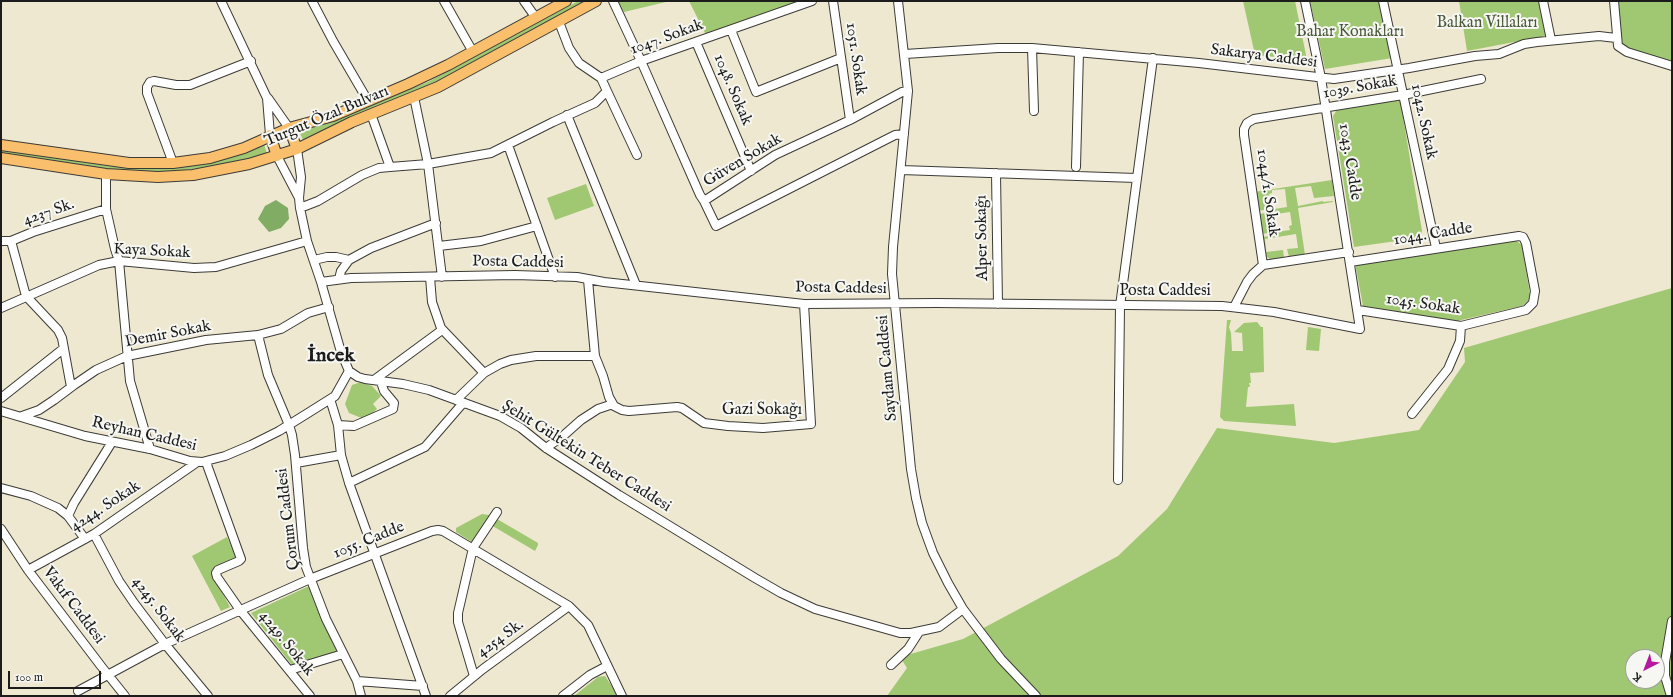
<!DOCTYPE html>
<meta charset="utf-8">
<style>
body{margin:0}
#map{position:relative;width:1673px;height:697px;overflow:hidden;background:#eee8d0;font-family:"IM FELL English",serif}
canvas{display:block}
.frame{position:absolute;inset:0;border:2px solid #1c1c1c;pointer-events:none}
.north{position:absolute;left:1625px;top:649px;width:40px;height:40px;box-sizing:border-box;background:#f6f6f2;border:1px solid #9f9f9c;border-radius:50%;rotate:222deg;font-size:11px;font-weight:700;line-height:16px;text-align:center;color:#1c1c1c}
.north::after{content:'';display:block;margin:auto;width:14px;height:18px;background:#b5179e;clip-path:polygon(50% 0,100% 100%,50% 72%,0 100%)}
.scale{position:absolute;left:8px;top:671px;width:93px;height:18px;box-sizing:border-box;border:2px solid #1c1c1c;border-top:0;padding-left:5px;font-size:12px;line-height:14px;white-space:nowrap;color:#1c1c1c;-webkit-text-stroke:3px #f6f6f2;paint-order:stroke}
</style>
<div id="map">
<canvas width="1673" height="697"></canvas>
<div class="frame"></div>
<div class="north">K</div>
<div class="scale">100 m</div>
</div>
<script>
const g = document.querySelector('canvas').getContext('2d');
g.lineJoin = 'round';
function fill(path, color) {
  g.fillStyle = color;
  g.fill(path, 'evenodd');
}
function shape(rows) {
  const path = new Path2D();
  for (const r of rows) {
    path.moveTo(r[0], r[1]);
    for (let i = 2; i < r.length; i += 2) path.lineTo(r[i], r[i + 1]);
  }
  return path;
}
function trace(path, color, width, dash) {
  g.strokeStyle = color;
  g.lineWidth = width;
  g.lineCap = dash ? 'butt' : 'round';
  g.setLineDash(dash || []);
  g.stroke(path);
}
function label(font, color, halo, rows, align = 'center') {
  g.font = font + ' "IM FELL English",serif';
  g.lineWidth = 4;
  g.setLineDash([]);
  g.textBaseline = 'middle';
  g.strokeStyle = halo;
  g.fillStyle = color;
  for (const [text, x, y, turn = 0] of rows) {
    g.save();
    g.translate(x, y);
    g.rotate((+turn || 0) * Math.PI / 180);
    g.textAlign = isNaN(turn) ? turn : align;
    if (halo) g.strokeText(text, 0, 0);
    g.fillText(text, 0, 0);
    g.restore();
  }
}
fill(shape([
 [578,1,586,1,439,81,335,125,303,140,299,131,327,123,428,82],
 [617,1,670,1,624,12],
 [689,1,804,1,706,35],
 [1243,1,1295,1,1307,60,1255,55],
 [1310,1,1380,1,1392,58,1325,69],
 [1459,1,1539,1,1546,36,1467,51],
 [1618,1,1672,1,1672,63,1627,50,1622,44],
 [1400,99,1422,231,1421,235,1418,238,1354,247,1333,116,1338,108],
 [264,144,267,154,221,165,170,172,117,171,1,154,1,149,108,166,156,169,185,167,219,161,248,152],
 [1332,180,1334,196,1314,198,1311,186,1295,188,1298,206,1323,201,1323,202,1333,201,1333,202,1298,208,1305,255,1289,257,1287,249,1298,248,1296,234,1265,239,1266,252,1283,250,1284,258,1271,260,1265,255,1262,237,1277,235,1276,232,1290,230,1289,226,1292,225,1290,212,1276,214,1276,216,1272,217,1274,232,1262,234,1258,214,1274,212,1274,209,1287,207,1285,189,1272,190,1272,193,1269,194,1270,209,1258,211,1254,192],
 [586,184,594,206,555,220,547,198],
 [1515,240,1522,245,1530,295,1529,300,1522,306,1457,321,1363,306,1355,263],
 [1672,288,1672,696,887,696,907,668,900,657,963,639,1118,556,1167,509,1217,428,1334,443,1419,430,1465,362,1464,348],
 [1633,657,1657,657,1657,681,1633,681],
 [1227,320,1231,320,1229,327,1231,333,1232,351,1243,351,1242,333,1234,332,1244,323,1257,322,1261,327,1263,327,1264,372,1250,373,1251,383,1249,383,1250,387,1248,387,1246,407,1294,404,1296,426,1224,421,1220,417],
 [1308,327,1321,329,1319,351,1306,350],
 [361,382,372,386,381,396,373,404,377,409,366,419,364,419,349,413,345,404,352,385],
 [482,514,489,515,489,517,474,541,472,542,456,532,456,528],
 [497,519,538,543,538,545,535,551,491,525,495,520],
 [227,537,236,557,211,572,230,607,221,611,192,556],
 [309,586,337,652,292,665,251,613],
 [605,676,617,694,616,696,574,696,598,677]
]), '#a0c772');
fill(shape([
 [276,200,288,208,289,219,281,228,269,232,258,219,265,206]
]), '#80ac64');
const minor = shape([
 [221,1,267,98,270,135],
 [312,1,333,41,368,101],
 [444,1,473,52],
 [524,1,536,18],
 [613,1,641,61,700,195,704,201,775,155,850,120,902,92,908,91],
 [833,1,850,120],
 [898,1,908,91,893,247,892,274,911,469,916,498,922,523,933,553,948,583,963,609,1001,659,1036,696],
 [1383,1,1436,248],
 [1543,1,1551,40],
 [1614,1,1618,46,1627,52,1672,66],
 [559,22,569,48,579,63,601,78,641,61,812,1],
 [731,30,756,92,841,58],
 [696,42,751,171],
 [1032,48,1034,111],
 [905,54,998,48,1032,48,1199,63,1334,79,1409,68,1475,56,1499,54,1524,44,1537,42,1599,36,1616,38],
 [607,91,637,155],
 [414,97,428,164,442,277],
 [268,98,289,128],
 [371,114,390,167,428,164,491,153,553,122,595,103,607,91,601,78],
 [567,115,636,285],
 [508,145,555,277],
 [297,149,301,177,299,198,300,208,307,241,321,282,341,352,349,371,358,377,365,379,403,384,429,390,500,416,521,428,546,448,619,495,755,578,781,593,815,609,900,633,911,633,939,627,963,609],
 [277,156,299,198],
 [173,163,147,93,147,87,150,82,154,81,176,85,190,85,251,61],
 [1076,167,1079,52],
 [901,170,1136,178],
 [996,173,998,304],
 [106,174,106,209,115,249,119,261,130,381,150,449],
 [704,201,716,226,895,135,904,134],
 [300,208,318,201,362,175,379,168,390,167],
 [1,241,11,241,33,232,106,209],
 [11,241,26,296,58,330,62,338,71,387],
 [439,246,481,241,537,226],
 [314,260,327,257,336,257,349,260],
 [1350,262,1519,236,1523,237,1526,243,1535,291,1533,303,1526,310,1461,326,1358,310],
 [1263,265,1244,135,1244,129,1247,123,1254,119,1403,95,1481,79],
 [430,277,432,302,441,328,484,373],
 [339,279,341,271,349,260,371,248,436,223],
 [588,280,595,356],
 [321,282,351,278,515,275,577,277,604,282,804,304,937,303,1222,306,1274,312,1360,329,1321,78,1305,1],
 [1234,307,1247,282,1253,274,1263,265,1349,252],
 [1,308,99,265,119,261,194,268,216,267,307,241],
 [258,335,268,375,289,425,292,435,295,455,303,548,306,567,326,619,357,681,361,696],
 [374,380,442,330],
 [1,398,63,349],
 [330,399,338,425,341,455,349,483,426,696],
 [456,400,484,373,500,364,511,360,536,356,595,356,603,376,609,397,614,406,622,410,629,411,677,407,682,408,704,423,728,426,763,428,811,424,804,304],
 [1,411,85,436,150,449,190,461,202,462,225,456,251,445,279,431,308,413,335,396,349,371],
 [1412,414,1448,369,1460,341,1461,326],
 [22,416,39,410,54,400,74,385,96,370,127,356,206,340,258,335,281,329,308,313,329,307],
 [338,425,354,426,393,409,394,403,384,391,381,382],
 [546,448,563,436,581,420,598,409,613,404],
 [206,462,241,559,239,561,218,570,216,573,217,577,240,610,310,696],
 [296,463,341,455],
 [1118,480,1120,306,1153,58],
 [349,483,425,447,463,403],
 [1,488,31,496,58,508,68,516,85,539],
 [68,516,74,503,112,442],
 [1,529,28,570,101,666,125,696],
 [94,534,119,581,134,603,165,644,208,696],
 [28,570,94,534,196,463],
 [891,665,908,649,919,632],
 [290,670,343,654],
 [474,676,458,622,458,613,473,548,497,512],
 [357,681,423,686],
 [78,691,165,644,310,579,432,531,438,530,443,531,569,606,588,625,622,696],
 [450,696,483,669,569,606],
 [563,696,590,675,607,666],
 [1671,696,1665,676,1665,662,1672,621]
]);
const major = shape([
 [289,128,297,149],
 [270,135,277,156],
 [1,145,129,163,173,163,210,158,244,148,289,128,333,116,408,84,448,65,566,1],
 [1,158,106,174,158,177,193,175,249,164,297,149,352,122,438,87,596,1]
]);
trace(minor, '#3c3b37', 10);
trace(major, '#3c3b37', 12);
trace(minor, '#fff', 8);
trace(major, '#f9bf6d', 10);
label('16px', '#4a583a', '#f6f6f2', [
 ["Balkan Villaları",1487,24],
 ["Bahar Konakları",1350,33]
]);
label('16px', '#1c1c1c', '#f6f6f2', [
 ["1047. Sokak",667,38,-20],
 ["Sakarya Caddesi",1264,57,7],
 ["1051. Sokak",855,59,82],
 ["1039. Sokak",1360,88,-10],
 ["1048. Sokak",732,90,67],
 ["Turgut Özal Bulvarı",327,117,-23],
 ["1042. Sokak",1423,122,78],
 ["Güven Sokak",743,161,-31],
 ["1043. Cadde",1349,162,81],
 ["1044/1. Sokak",1267,193,82],
 ["4237 Sk.",49,213,-19],
 ["1044. Cadde",1433,235,-9],
 ["Alper Sokağı",983,238,-91],
 ["Kaya Sokak",152,252,3],
 ["Posta Caddesi",518,263,1],
 ["Posta Caddesi",841,289,1],
 ["Posta Caddesi",1165,292],
 ["1045. Sokak",1423,305,8],
 ["Demir Sokak",168,335,-11],
 ["Saydam Caddesi",888,368,-95],
 ["Gazi Sokağı",762,411],
 ["Reyhan Caddesi",144,435,13],
 ["Şehit Gültekin Teber Caddesi",586,457,32],
 ["4244. Sokak",106,507,-33],
 ["Çorum Caddesi",289,519,-97],
 ["1055. Cadde",369,541,-22],
 ["Vakıf Caddesi",73,606,53],
 ["4245. Sokak",158,610,53],
 ["4254 Sk.",501,639,-36],
 ["4249. Sokak",286,644,51]
]);
label('bold 20px', '#1c1c1c', '#f6f6f2', [
 ["İncek",331,357]
]);
</script>
